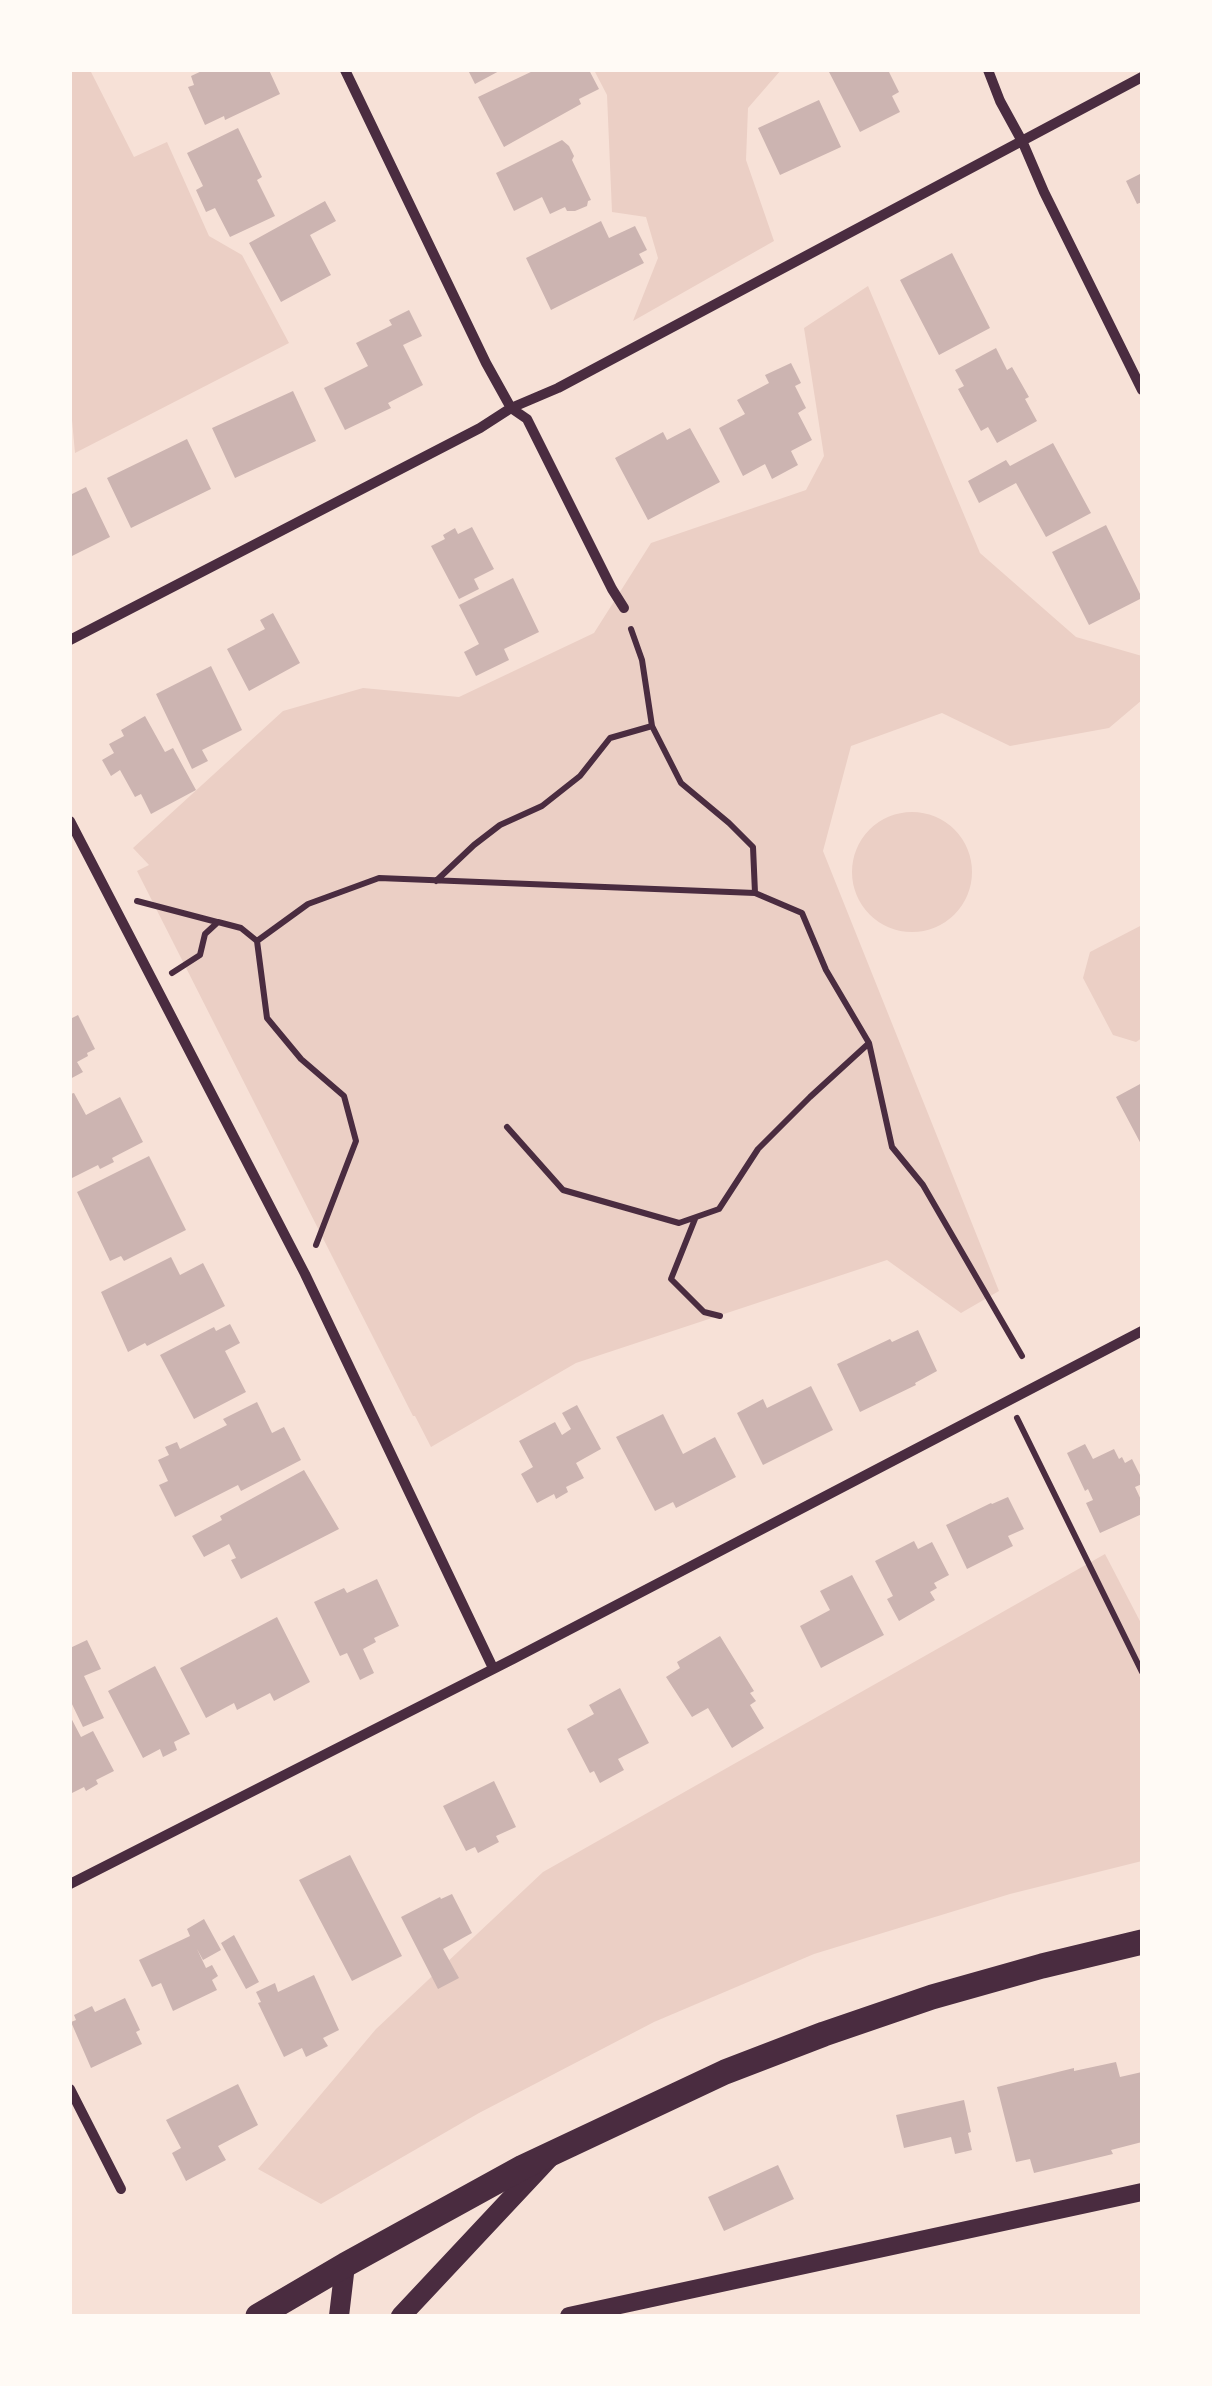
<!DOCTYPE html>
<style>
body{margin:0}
#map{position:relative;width:1212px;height:2386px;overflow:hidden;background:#f7e1d7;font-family:"Noto Sans",sans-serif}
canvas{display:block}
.frame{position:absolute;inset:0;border:72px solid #fffaf5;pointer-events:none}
</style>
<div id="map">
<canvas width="1212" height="2386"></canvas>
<div class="frame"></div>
</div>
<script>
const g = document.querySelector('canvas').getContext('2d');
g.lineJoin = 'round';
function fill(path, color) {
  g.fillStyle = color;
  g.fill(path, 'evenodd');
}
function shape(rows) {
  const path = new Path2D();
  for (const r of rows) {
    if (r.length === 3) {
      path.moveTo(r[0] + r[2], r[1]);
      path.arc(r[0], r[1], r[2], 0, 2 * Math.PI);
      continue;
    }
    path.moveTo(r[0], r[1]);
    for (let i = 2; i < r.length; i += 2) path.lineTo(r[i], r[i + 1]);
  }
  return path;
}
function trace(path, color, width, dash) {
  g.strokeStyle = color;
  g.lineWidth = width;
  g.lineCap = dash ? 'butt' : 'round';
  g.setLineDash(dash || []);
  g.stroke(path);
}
fill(shape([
 [70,70,90,70,134,157,167,142,209,236,242,255,289,343,75,453,70,398],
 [594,70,781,70,748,108,746,160,774,241,633,321,658,258,646,217,612,212,607,95],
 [868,286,980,553,1076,637,1142,656,1142,700,1109,728,1010,746,942,713,851,746,823,851,999,1291,961,1313,887,1260,576,1363,431,1447,415,1416,413,1416,137,871,149,865,133,848,283,711,363,688,459,697,594,633,651,543,806,490,824,456,804,328],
 [912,872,60],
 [1142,925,1142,1038,1136,1042,1113,1035,1083,978,1090,952],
 [1105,1554,1142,1625,1142,1861,1010,1894,814,1954,654,2022,479,2113,321,2204,258,2169,376,2029,543,1872]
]), '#ebcfc5');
fill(shape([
 [204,70,269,70,280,94,225,120,224,116,205,125,188,87,194,85,191,76],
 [468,70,501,70,475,84],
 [535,70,566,70,567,72,572,70,589,70,599,89,579,99,581,104,504,147,478,97],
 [828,70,888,70,899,92,892,96,900,112,860,132],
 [819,100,841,147,780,175,758,128],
 [238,128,262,177,257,180,275,216,230,237,215,208,206,212,196,190,203,186,187,153],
 [562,140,569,146,574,156,572,160,591,200,588,201,587,206,575,211,567,211,565,207,550,214,542,197,514,211,496,173],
 [1142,173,1142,202,1137,204,1126,181],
 [325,201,336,221,310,235,331,275,281,302,249,243],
 [601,221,609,238,635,226,647,250,639,254,644,263,551,310,526,258],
 [952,253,990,328,939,355,900,280],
 [409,310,422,336,403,345,423,385,388,403,391,408,345,430,324,388,368,366,356,343,392,325,389,320],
 [996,348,1007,370,1012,367,1029,397,1025,399,1037,421,997,443,988,427,981,431,958,389,964,386,955,370],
 [791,363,801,383,795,386,806,408,798,413,812,440,791,451,798,465,772,479,765,464,743,476,719,428,745,414,737,400,769,383,765,375],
 [293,391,316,441,235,478,212,428],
 [690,428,720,482,648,520,615,458,663,432,667,440],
 [187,439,211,489,131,528,107,478],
 [1053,443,1091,513,1046,537,1016,483,979,503,968,481,1006,460,1010,466],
 [86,487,110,537,70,557,70,495],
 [1106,525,1142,598,1089,625,1052,552],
 [472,527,494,569,474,579,479,589,459,599,431,546,445,539,443,535,455,528,458,534],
 [513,578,539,632,504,649,509,660,476,676,464,652,479,644,459,605],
 [273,613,300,663,249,691,227,649,265,629,260,620],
 [211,666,242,730,202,750,208,761,192,769,156,694],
 [145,716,165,752,173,748,196,790,151,814,141,794,135,797,120,770,111,776,102,760,114,753,109,744,124,736,121,730],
 [78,1015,95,1049,87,1053,88,1056,77,1062,83,1072,70,1079,70,1019],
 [1142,1083,1142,1146,1116,1097],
 [74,1093,86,1115,120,1097,143,1142,112,1158,114,1162,100,1169,98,1165,70,1179,70,1094],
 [149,1156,186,1230,124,1261,121,1256,110,1261,77,1192],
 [171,1257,180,1275,203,1263,225,1306,147,1346,145,1343,128,1352,101,1292],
 [230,1324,240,1343,225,1351,246,1392,194,1419,160,1355,214,1327,216,1331],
 [918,1330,937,1371,915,1383,916,1385,860,1412,837,1364,890,1339,892,1342],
 [811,1386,833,1430,763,1465,737,1413,763,1399,767,1408],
 [257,1402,272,1433,284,1427,301,1460,241,1491,238,1485,175,1517,159,1485,168,1481,158,1460,169,1455,165,1447,177,1442,180,1449,227,1425,223,1419],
 [577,1405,601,1449,576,1463,584,1478,566,1487,568,1492,556,1499,554,1494,537,1503,521,1474,533,1467,519,1441,555,1422,562,1435,571,1429,562,1413],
 [663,1414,683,1454,715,1437,736,1477,676,1508,673,1502,655,1511,616,1437],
 [1085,1444,1093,1459,1114,1449,1119,1459,1122,1457,1125,1463,1132,1459,1142,1479,1142,1484,1135,1487,1142,1502,1142,1514,1100,1533,1086,1503,1093,1500,1088,1489,1085,1491,1067,1453],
 [304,1470,339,1529,241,1579,231,1560,236,1558,229,1544,204,1557,192,1536,222,1520,220,1516],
 [1008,1497,1024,1529,1008,1536,1013,1546,967,1569,946,1525,991,1503,992,1504],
 [914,1541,918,1549,932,1542,949,1575,934,1583,937,1588,930,1592,935,1600,899,1621,887,1599,893,1596,875,1561],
 [852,1575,884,1635,821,1668,800,1626,830,1610,820,1591],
 [377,1579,399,1626,374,1638,376,1642,363,1649,374,1673,360,1680,347,1653,340,1656,314,1602,344,1588,347,1593],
 [277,1617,310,1682,274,1701,270,1693,237,1710,234,1703,206,1718,180,1668],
 [720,1636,754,1691,750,1693,756,1701,750,1705,764,1728,732,1748,708,1708,692,1717,666,1677,680,1668,677,1662],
 [87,1640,101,1669,84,1676,104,1718,83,1727,70,1700,70,1688,72,1687,70,1684,70,1648],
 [155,1666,190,1734,174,1742,177,1750,163,1757,160,1749,143,1758,108,1691],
 [620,1688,649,1743,618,1759,624,1770,600,1783,594,1771,590,1773,567,1729,594,1714,589,1705],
 [70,1716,81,1737,93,1731,114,1771,96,1780,98,1784,86,1791,84,1787,70,1794],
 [494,1781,516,1827,496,1836,499,1842,478,1853,475,1847,466,1851,443,1806],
 [350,1855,402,1956,352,1981,299,1880],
 [452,1894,472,1933,443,1949,459,1978,438,1989,401,1917,440,1897,441,1899],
 [204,1919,221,1950,203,1960,197,1949,206,1968,212,1965,218,1976,212,1980,217,1990,173,2011,161,1983,152,1987,139,1960,190,1936,187,1929],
 [234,1935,259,1982,246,1989,221,1943],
 [314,1975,339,2030,323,2038,328,2046,306,2057,302,2048,284,2057,258,2003,261,2002,256,1992,275,1983,278,1992],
 [125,1998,140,2030,136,2032,142,2044,91,2068,71,2022,76,2020,74,2015,92,2006,95,2012],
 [1116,2062,1120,2077,1142,2072,1142,2142,1111,2150,1113,2154,1034,2173,1030,2159,1016,2162,997,2087,1074,2068,1074,2071],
 [238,2084,258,2125,218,2146,226,2160,186,2181,172,2153,181,2148,166,2120],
 [964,2100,971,2132,968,2133,972,2150,955,2154,951,2137,904,2148,896,2115],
 [778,2165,794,2199,724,2231,708,2197]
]), '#ccb4b1');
trace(shape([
 [631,629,642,660,652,726,681,783,729,823,753,847,755,893],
 [436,881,474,845,500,825,542,806,580,776,610,738,652,726],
 [137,901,217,922],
 [257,941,308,904,379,878,755,893,802,913,826,970,869,1043,892,1147,923,1185,1022,1356],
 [172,973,200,955,205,934,218,922,241,928,257,941,267,1018,301,1059,344,1096,356,1141,316,1245],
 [507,1127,563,1190,679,1223,719,1209,758,1149,810,1097,868,1044],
 [695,1219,671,1279,704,1312,720,1316],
 [1017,1418,1142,1672]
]), '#4a2c40', 6);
trace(shape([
 [345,70,486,363,511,408,527,419,612,589,624,608],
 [988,70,1000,101,1023,143,1044,192,1142,390],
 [70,640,480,428,511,408,558,388,1142,77],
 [70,821,305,1274,493,1668],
 [70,1884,513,1659,1142,1331],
 [70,2089,121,2189]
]), '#4a2c40', 10);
trace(shape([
 [569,2316,1142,2192]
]), '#4a2c40', 18);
trace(shape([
 [339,2316,345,2265],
 [401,2316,550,2157]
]), '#4a2c40', 20);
trace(shape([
 [258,2316,345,2265,523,2167,725,2072,824,2034,932,1997,1042,1966,1142,1942]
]), '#4a2c40', 25);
</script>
